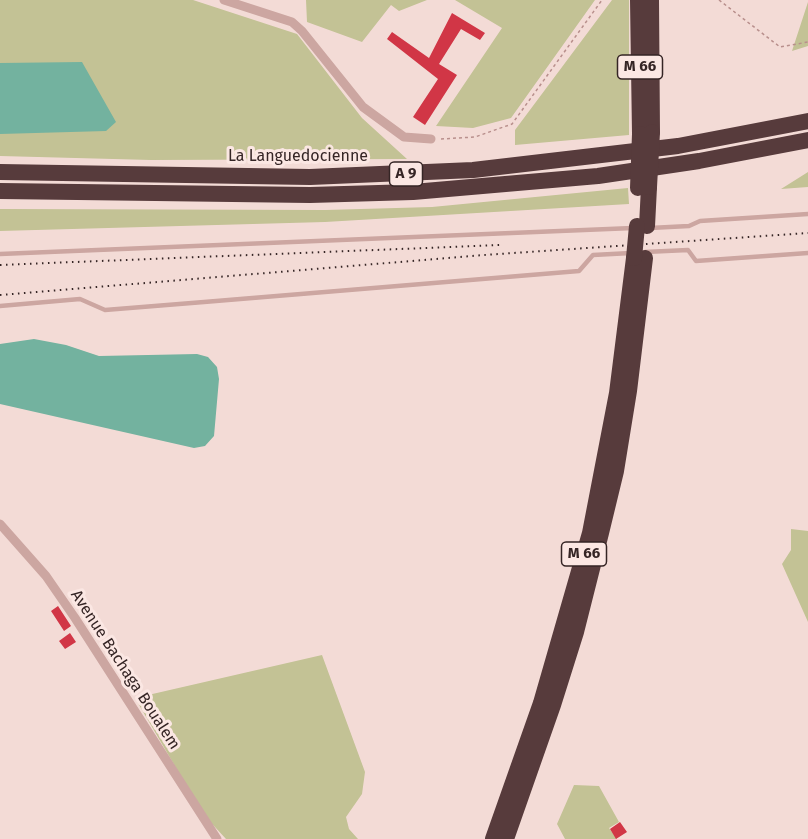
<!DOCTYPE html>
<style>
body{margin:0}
canvas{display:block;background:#f3dbd6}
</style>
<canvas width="808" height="839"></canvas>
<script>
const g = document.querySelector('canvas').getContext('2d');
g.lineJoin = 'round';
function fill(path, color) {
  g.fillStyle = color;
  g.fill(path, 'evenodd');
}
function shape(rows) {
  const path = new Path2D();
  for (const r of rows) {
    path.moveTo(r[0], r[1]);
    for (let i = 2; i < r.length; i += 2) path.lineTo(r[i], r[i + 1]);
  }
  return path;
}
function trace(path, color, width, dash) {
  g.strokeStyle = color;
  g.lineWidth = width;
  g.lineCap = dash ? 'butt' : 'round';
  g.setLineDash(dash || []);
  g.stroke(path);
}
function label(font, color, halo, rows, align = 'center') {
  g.font = font + ' "Fira Sans",sans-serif';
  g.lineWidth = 6;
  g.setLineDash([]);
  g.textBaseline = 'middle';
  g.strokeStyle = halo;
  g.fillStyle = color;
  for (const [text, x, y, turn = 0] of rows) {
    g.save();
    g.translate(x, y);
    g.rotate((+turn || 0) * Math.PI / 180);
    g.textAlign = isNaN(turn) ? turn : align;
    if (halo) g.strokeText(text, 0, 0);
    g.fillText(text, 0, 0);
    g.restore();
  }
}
fill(shape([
 [0,0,193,0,297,34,362,118,407,159,151,160,0,156],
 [306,0,427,0,399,11,391,5,362,42,307,22],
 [455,0,595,0,511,118,473,128,436,126,502,28],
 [612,0,629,0,629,135,515,145,515,130],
 [808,2,808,46,792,51],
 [808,172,808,187,781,189],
 [628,188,629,204,325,222,0,231,0,209,325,210,432,207],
 [791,529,808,531,808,622,782,564,791,550],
 [322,655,365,772,362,794,346,817,349,829,358,839,226,839,203,814,135,698],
 [574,785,599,786,619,822,609,828,617,839,565,839,557,824]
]), '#c3c295');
fill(shape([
 [82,62,116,122,106,131,0,134,0,63],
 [34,339,66,345,99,356,197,354,208,357,217,367,219,379,214,436,205,446,194,448,0,404,0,344]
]), '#73b29f');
fill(shape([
 [452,13,485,33,480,40,461,29,439,64,457,75,425,125,413,117,438,79,387,39,392,32,429,58],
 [58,606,71,626,64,631,51,611],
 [70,633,76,642,65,649,59,641],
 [620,822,627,832,616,839,610,829]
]), '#d13646');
trace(shape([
 [719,0,780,47,808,42],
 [441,139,475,137,512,124,602,0]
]), '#b88f8c', 1.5, [3, 3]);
trace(shape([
 [650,228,689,226,700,221,808,214],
 [645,252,688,250,696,261,808,253],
 [0,254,633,228],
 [0,306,80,299,105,310,204,302,579,271,593,255,631,253]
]), '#cca6a1', 4.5);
trace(shape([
 [224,0,292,22,302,31,363,107,404,137,431,139],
 [0,524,46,576,75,618,217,839]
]), '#cca6a1', 9);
trace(shape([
 [638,0,640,134],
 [651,0,652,132],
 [0,172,310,177,473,170,678,146,808,121],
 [0,191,310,195,413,192,598,176,699,161,808,140],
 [647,226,649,187],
 [493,839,541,703,590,533,617,393,634,258],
 [506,839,553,705,576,632,601,533,616,471,629,391,645,258]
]), '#573b3c', 16);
trace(shape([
 [0,265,500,245],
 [0,295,484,255,808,233]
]), '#352525', 2, [1.5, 4.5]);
trace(shape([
 [649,187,652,132],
 [638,188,640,134],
 [634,258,637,226]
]), '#573b3c', 16);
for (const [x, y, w] of [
 [640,67,45],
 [406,174,33],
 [584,554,45]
]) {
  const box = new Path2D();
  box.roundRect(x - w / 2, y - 12, w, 24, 4.5);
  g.fillStyle = '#fbe7e3';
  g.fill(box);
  trace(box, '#352525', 1.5);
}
label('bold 15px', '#352525', null, [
 ["M 66",640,67],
 ["A 9",406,174],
 ["M 66",584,554]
]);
label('16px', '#352525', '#fbe7e3', [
 ["La Languedocienne",298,157],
 ["Avenue Bachaga Boualem",125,670,57]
]);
</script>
